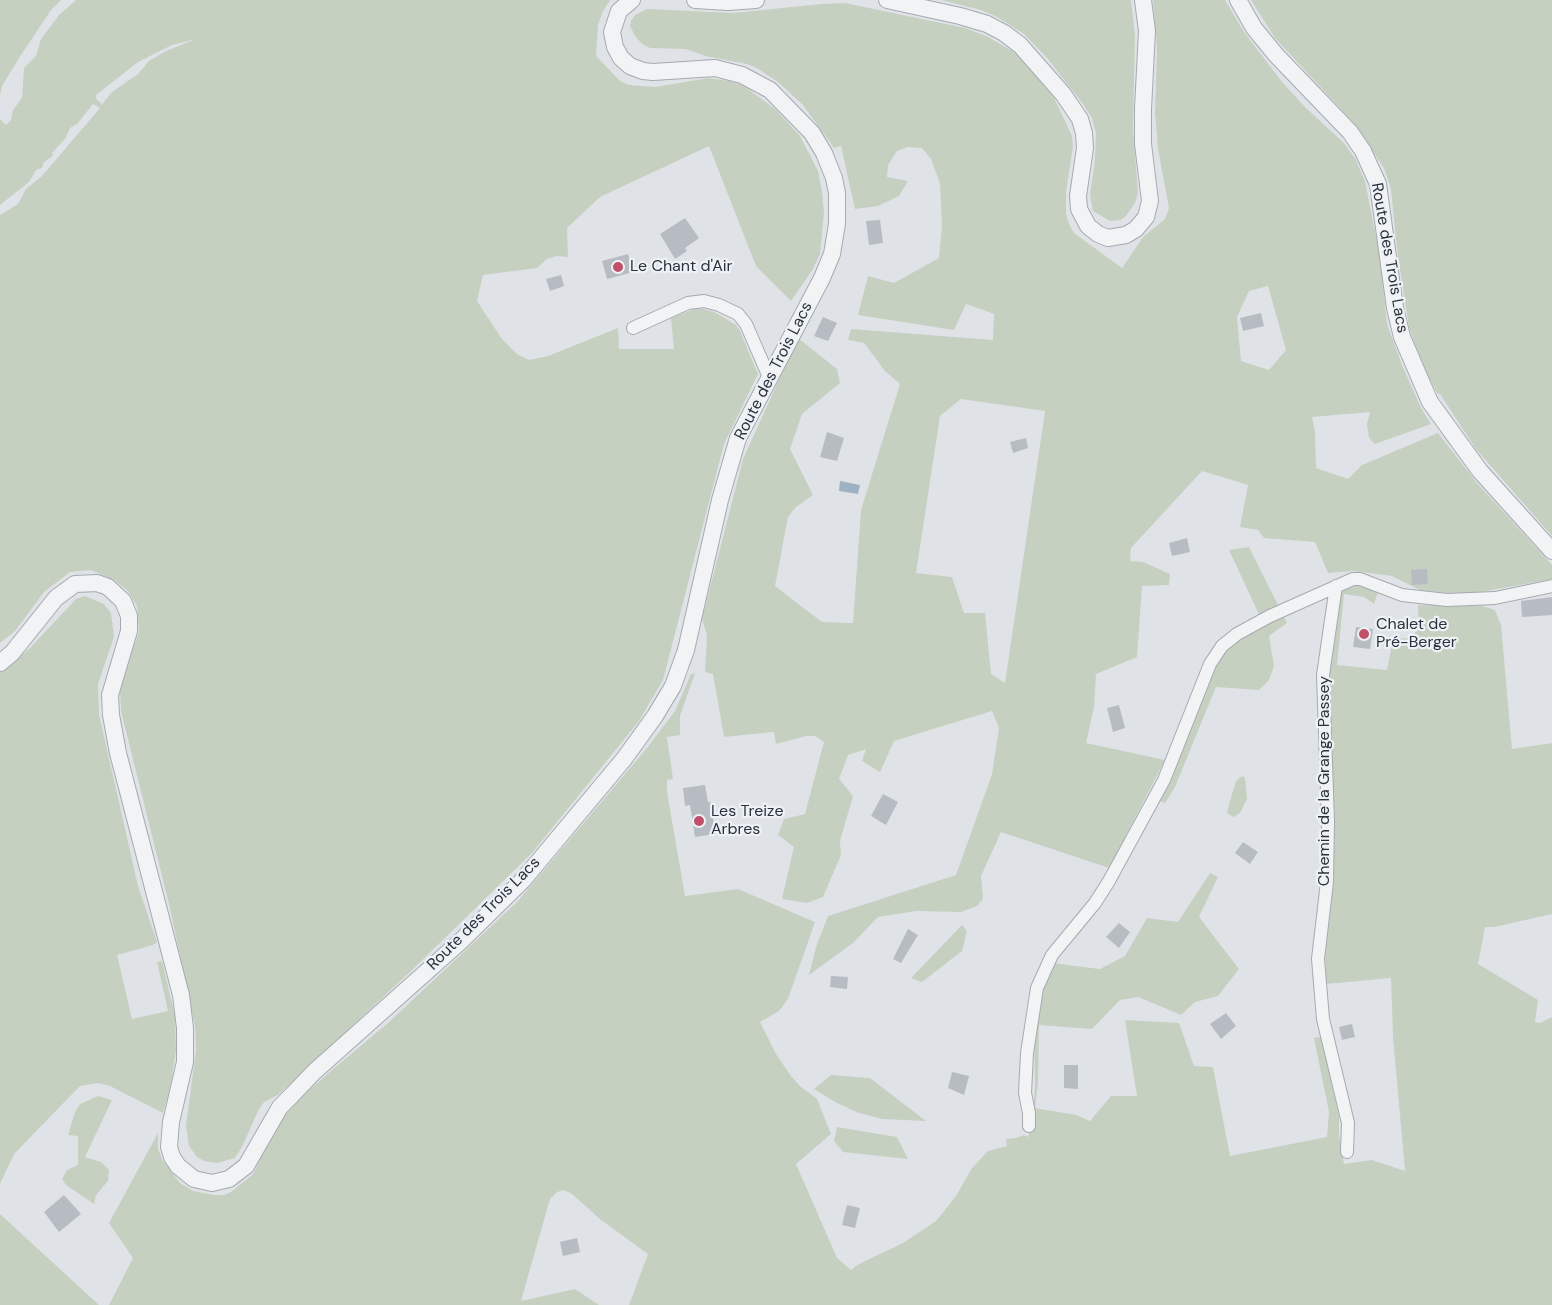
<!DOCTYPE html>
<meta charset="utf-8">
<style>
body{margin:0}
canvas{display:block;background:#dfe3e7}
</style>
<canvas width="1552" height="1305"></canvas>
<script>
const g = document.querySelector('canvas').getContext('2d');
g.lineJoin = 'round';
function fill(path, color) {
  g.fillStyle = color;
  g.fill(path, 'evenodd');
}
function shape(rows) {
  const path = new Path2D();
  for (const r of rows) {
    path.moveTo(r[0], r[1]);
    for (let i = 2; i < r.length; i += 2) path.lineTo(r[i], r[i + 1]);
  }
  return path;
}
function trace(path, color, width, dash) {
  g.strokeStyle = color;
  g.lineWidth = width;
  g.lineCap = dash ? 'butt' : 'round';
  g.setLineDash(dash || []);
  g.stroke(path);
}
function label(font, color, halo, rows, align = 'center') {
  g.font = font + ' "DM Sans",sans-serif';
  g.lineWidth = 4.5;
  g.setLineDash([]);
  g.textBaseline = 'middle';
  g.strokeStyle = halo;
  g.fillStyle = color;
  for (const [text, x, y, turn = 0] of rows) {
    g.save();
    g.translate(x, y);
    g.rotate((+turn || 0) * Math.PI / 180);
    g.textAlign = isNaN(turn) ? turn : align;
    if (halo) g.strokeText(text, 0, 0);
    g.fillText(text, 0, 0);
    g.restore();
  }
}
fill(shape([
 [0,0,61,0,51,10,21,55,2,86,0,96],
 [76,0,610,0,603,11,598,25,596,56,620,81,629,85,656,87,708,78,729,81,744,86,775,109,800,136,818,171,822,192,824,213,820,254,813,269,791,301,756,266,709,146,600,197,567,228,568,257,557,256,547,259,537,268,483,275,477,301,502,339,517,354,529,360,548,356,618,328,619,349,674,349,671,318,697,308,704,309,716,313,736,325,740,331,758,374,724,444,663,680,639,721,532,853,410,972,278,1095,264,1102,258,1111,242,1147,235,1158,217,1163,204,1161,197,1157,189,1146,186,1126,196,1050,195,1026,169,904,121,711,120,692,121,682,139,632,137,606,127,590,114,580,91,570,70,572,44,592,15,631,0,643,0,215,18,204,26,189,42,176,100,108,93,104,77,124,70,128,65,139,52,153,53,156,44,162,42,168,36,170,29,182,0,205,0,119,6,125,11,120,13,110,22,98,24,68,36,56,41,39,59,15],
 [196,39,166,51,149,61,138,74,112,92,100,107,102,104,96,99,96,95,138,62,172,45],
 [941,0,1131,0,1135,36,1133,129,1138,193,1135,203,1126,216,1121,220,1110,221,1093,211,1090,195,1095,160,1096,133,1092,118,1083,104,1047,58,1024,34,997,17,981,10],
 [1153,0,1225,0,1244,32,1282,82,1305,107,1344,143,1356,160,1365,181,1380,257,1387,324,1402,365,1421,408,1431,424,1375,444,1369,438,1367,424,1370,412,1312,417,1315,431,1316,468,1348,479,1362,465,1438,433,1477,483,1552,565,1552,579,1465,595,1420,590,1392,576,1353,571,1328,573,1315,542,1264,538,1258,530,1240,527,1248,485,1202,471,1131,548,1130,561,1143,562,1170,574,1169,585,1142,586,1137,657,1096,674,1094,707,1086,743,1165,760,1109,868,1001,832,981,876,983,899,977,906,961,912,916,911,878,917,853,943,809,975,816,947,828,916,956,875,992,774,999,728,992,711,894,741,880,772,862,761,866,749,848,755,839,779,853,796,840,841,841,855,823,897,807,903,782,899,794,847,778,835,784,819,805,814,824,742,815,736,806,736,776,744,774,732,724,737,713,674,705,672,707,635,702,619,743,459,798,338,837,369,840,383,802,414,790,449,813,495,796,507,788,517,775,586,822,622,853,623,861,510,900,384,885,371,864,343,848,340,851,329,993,340,994,314,966,304,954,330,858,315,868,276,894,283,939,258,942,226,940,183,931,159,922,148,907,147,897,151,888,165,887,177,908,181,899,196,878,206,855,209,841,146,834,148,803,105,778,82,757,68,747,64,705,56,686,49,650,48,642,44,635,36,630,26,631,21,635,15,647,9,733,13,822,4,845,3,965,28,986,36,1011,50,1024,61,1054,98,1072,136,1073,146,1066,192,1066,214,1069,224,1074,233,1122,268,1143,237,1165,219,1169,208,1158,149,1155,112,1157,48],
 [1268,286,1286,350,1269,370,1241,361,1237,317,1249,291],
 [961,399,1045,411,1005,683,991,674,985,613,964,613,952,577,916,573,940,416],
 [1251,0,1552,0,1552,536,1476,449,1440,394,1437,393,1423,366,1409,328,1397,249,1391,189,1384,168,1352,121,1275,38],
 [1249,547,1287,623,1269,636,1274,666,1269,680,1259,690,1216,687,1175,787,1165,803,1158,800,1217,660,1230,645,1263,623,1229,550],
 [1359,585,1378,592,1374,604,1364,597,1344,594,1337,665,1387,670,1393,639,1410,638,1419,629,1418,605,1482,606,1495,610,1501,625,1512,749,1552,743,1552,914,1494,927,1485,927,1478,964,1538,1000,1535,1022,1540,1023,1552,1017,1552,1305,629,1305,648,1254,601,1220,572,1194,564,1190,557,1192,550,1199,521,1301,575,1289,599,1305,109,1305,133,1258,109,1223,158,1133,158,1149,163,1161,180,1183,193,1191,214,1195,224,1195,231,1192,253,1174,266,1147,283,1118,295,1103,332,1070,388,1023,517,902,647,748,675,711,691,674,695,673,680,716,680,735,667,737,673,779,667,780,667,792,685,896,738,889,815,922,788,999,779,1011,760,1022,776,1054,791,1076,800,1086,817,1099,831,1134,796,1164,837,1258,851,1270,859,1264,903,1243,936,1221,956,1196,972,1168,988,1151,1007,1146,1006,1139,1016,1138,1024,1135,1028,1137,1033,1118,1035,1084,1034,1028,1041,991,1052,963,1100,969,1125,956,1147,918,1178,922,1210,873,1218,877,1199,917,1239,969,1218,996,1195,1002,1181,1015,1138,997,1120,1000,1092,1029,1039,1025,1038,1083,1035,1108,1076,1115,1090,1121,1111,1096,1137,1096,1125,1020,1179,1023,1194,1066,1213,1067,1230,1156,1327,1137,1329,1112,1314,1038,1321,1037,1339,1116,1339,1135,1344,1164,1372,1160,1405,1171,1393,1037,1391,978,1326,984,1325,950,1333,883,1334,820,1328,679,1340,594,1342,590],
 [85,596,104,604,111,613,114,637,98,684,99,714,138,886,157,942,153,945,117,955,132,1019,168,1011,157,962,162,961,175,1016,176,1050,171,1084,163,1113,110,1086,98,1083,80,1086,14,1154,0,1184,0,673,29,649,76,599],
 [1242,776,1245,778,1247,799,1240,813,1233,817,1227,813,1230,801,1236,781],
 [962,925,967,931,962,951,922,982,911,978],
 [831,1075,870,1078,926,1121,882,1119,859,1113,837,1103,814,1089],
 [98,1096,112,1100,85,1157,101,1162,109,1170,108,1181,96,1195,94,1204,66,1185,62,1179,67,1170,78,1165,78,1136,68,1135,75,1112,80,1104],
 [837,1127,897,1137,908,1159,843,1152,834,1141],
 [0,1214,99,1305,0,1305]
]), '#c6d0c1');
fill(shape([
 [840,481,860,485,858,494,839,491]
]), '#9db2c3');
fill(shape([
 [685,218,699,238,685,248,687,251,675,259,660,234],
 [880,220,883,243,869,245,866,221],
 [628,254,633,272,607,279,602,261],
 [561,275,564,286,550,291,546,279],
 [1261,313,1264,326,1243,331,1240,318],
 [823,317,837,323,828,341,814,336],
 [827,432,844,438,837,461,820,457],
 [1026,438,1028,448,1013,453,1010,442],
 [1187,538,1190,552,1172,556,1169,543],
 [1427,569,1428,584,1412,585,1411,570],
 [1552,597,1552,615,1522,617,1521,601],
 [1356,627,1373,629,1370,649,1353,647],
 [1119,705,1125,728,1113,732,1107,708],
 [705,785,708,802,711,802,715,834,695,837,690,805,685,806,683,788],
 [883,794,898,802,886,825,871,816],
 [1243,842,1258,852,1250,864,1235,853],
 [1119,923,1130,932,1119,948,1106,937],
 [908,929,918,935,901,963,893,959],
 [831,976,848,977,847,989,830,987],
 [1226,1013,1236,1026,1221,1039,1210,1024],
 [1352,1024,1355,1037,1342,1040,1339,1027],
 [1064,1065,1078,1065,1078,1089,1064,1088],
 [952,1072,969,1076,964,1095,948,1088],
 [64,1195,81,1214,59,1232,44,1212],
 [847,1205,860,1208,855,1228,842,1225],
 [577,1238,580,1252,563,1256,560,1242]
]), '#b7bcc3');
const minor = shape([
 [633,328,688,303,704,301,719,305,738,314,746,324,769,377],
 [1336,586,1323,675,1328,822,1327,882,1318,959,1323,1019,1348,1123,1347,1152],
 [1029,1126,1029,1113,1025,1093,1027,1053,1037,988,1052,955,1095,903,1109,881,1164,780,1210,664,1222,646,1237,634,1270,616,1353,579,1360,579,1402,595,1447,600,1495,598,1552,586]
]);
const tertiary = shape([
 [695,0,728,2,756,0],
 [887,0,960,16,987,24,1004,33,1020,45,1063,94,1080,119,1084,133,1085,148,1078,196,1079,209,1088,226,1098,234,1108,238,1126,235,1136,229,1146,217,1150,201,1143,144,1143,109,1147,31,1143,0],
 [1238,0,1254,28,1276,55,1350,132,1363,151,1378,184,1395,308,1402,337,1430,402,1480,471,1552,551],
 [0,663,12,653,56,598,75,584,97,583,108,587,123,601,129,616,129,631,110,695,111,715,118,753,181,995,185,1028,185,1062,171,1122,169,1147,172,1157,178,1166,194,1179,212,1183,229,1179,246,1166,280,1107,292,1095,314,1072,461,941,523,880,624,759,655,716,673,686,686,650,720,500,738,438,822,278,832,254,837,224,837,193,834,178,824,153,812,133,770,90,742,75,715,68,653,72,643,71,630,66,621,58,615,47,612,32,619,11,632,0]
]);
trace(minor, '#a5aab0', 14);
trace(tertiary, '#a5aab0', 18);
trace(minor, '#f1f3f5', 12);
trace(tertiary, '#f1f3f5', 16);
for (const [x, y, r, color] of [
 [618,267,6,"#c05068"],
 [1364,634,6,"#c05068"],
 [699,821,6,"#c05068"]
]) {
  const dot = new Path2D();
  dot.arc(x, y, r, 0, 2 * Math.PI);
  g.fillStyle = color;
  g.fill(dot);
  trace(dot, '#eef1f5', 2);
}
label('16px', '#2a323c', '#eef1f5', [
 ["Route des Trois Lacs",1389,258,80],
 ["Route des Trois Lacs",774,371,-63],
 ["Chemin de la Grange Passey",1325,781,-90],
 ["Route des Trois Lacs",484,914,-45]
]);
label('16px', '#2a323c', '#eef1f5', [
 ["Le Chant d'Air",630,267],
 ["Chalet de",1376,625],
 ["Pré-Berger",1376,643],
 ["Les Treize",711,812],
 ["Arbres",711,830]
], 'left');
</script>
